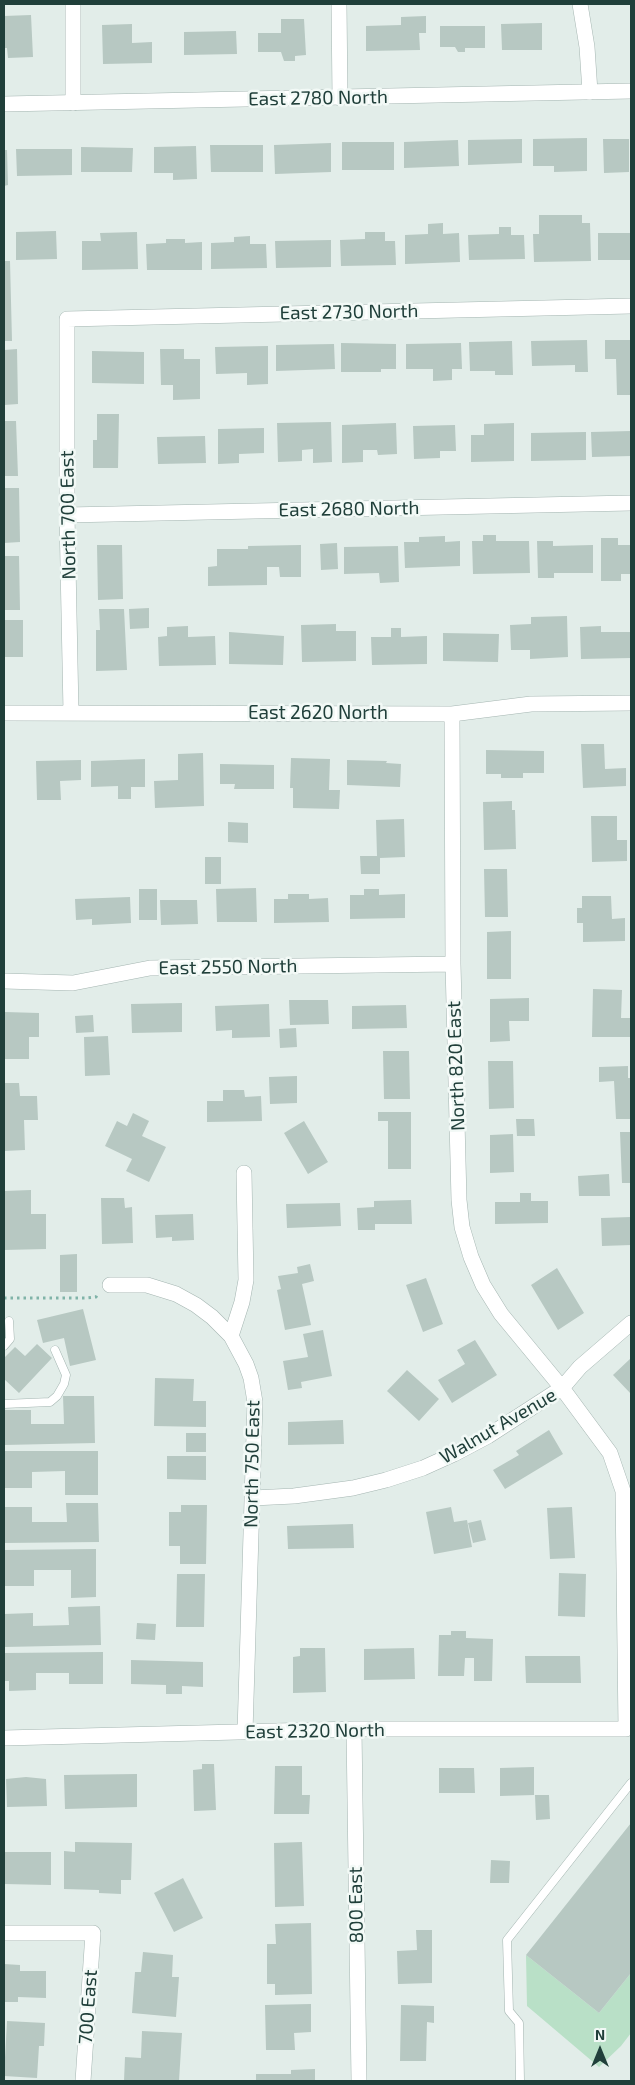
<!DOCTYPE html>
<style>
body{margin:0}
#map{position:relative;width:635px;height:2085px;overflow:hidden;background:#e2ede9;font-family:"Exo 2",sans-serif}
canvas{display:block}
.frame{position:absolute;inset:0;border:5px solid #203f3a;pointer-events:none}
.north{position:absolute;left:575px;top:2025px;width:50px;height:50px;-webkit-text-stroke:4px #f2f9f6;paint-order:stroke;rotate:0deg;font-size:14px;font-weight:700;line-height:20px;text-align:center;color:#203f3a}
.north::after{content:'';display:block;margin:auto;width:18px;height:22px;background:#203f3a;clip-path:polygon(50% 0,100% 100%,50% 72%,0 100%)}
</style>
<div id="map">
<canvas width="635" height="2085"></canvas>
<div class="frame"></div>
<div class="north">N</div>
</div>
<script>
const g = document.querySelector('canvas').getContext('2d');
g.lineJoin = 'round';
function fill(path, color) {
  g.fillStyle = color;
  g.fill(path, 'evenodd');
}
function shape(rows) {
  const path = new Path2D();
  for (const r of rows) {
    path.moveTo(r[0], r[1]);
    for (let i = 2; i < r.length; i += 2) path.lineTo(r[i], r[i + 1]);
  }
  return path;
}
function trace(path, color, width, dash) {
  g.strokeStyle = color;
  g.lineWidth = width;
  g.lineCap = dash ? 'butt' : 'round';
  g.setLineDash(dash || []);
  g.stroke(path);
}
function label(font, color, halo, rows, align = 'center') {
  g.font = font + ' "Exo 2",sans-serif';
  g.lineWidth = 5;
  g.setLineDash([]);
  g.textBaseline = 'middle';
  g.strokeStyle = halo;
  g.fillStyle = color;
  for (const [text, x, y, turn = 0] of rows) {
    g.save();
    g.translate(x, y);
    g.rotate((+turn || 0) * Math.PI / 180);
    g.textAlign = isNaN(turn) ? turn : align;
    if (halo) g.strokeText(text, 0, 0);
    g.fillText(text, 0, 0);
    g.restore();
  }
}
fill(shape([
 [526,1955,599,2013,631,1973,631,2033,621,2046,599,2067,527,2006]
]), '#b9e0c7');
fill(shape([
 [31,15,33,57,8,58,7,48,4,48,4,16],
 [426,16,426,33,419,33,420,50,366,51,366,26,401,25,401,17],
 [281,19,304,19,306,55,295,56,295,61,284,61,281,52,258,52,258,33,281,33],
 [542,23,542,50,502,50,501,24],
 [132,24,132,43,152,42,152,63,103,64,102,25],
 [440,26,485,26,485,48,465,48,465,52,458,52,455,47,440,47],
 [236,31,237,54,184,55,184,32],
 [587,138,587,171,554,172,554,166,533,166,533,139],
 [522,139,522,163,468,165,468,140],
 [603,139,629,139,629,172,604,173],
 [458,140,459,166,404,168,404,142],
 [342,142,394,142,394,170,342,170],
 [331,143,331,172,275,174,274,145],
 [210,145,263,145,263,172,211,172],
 [196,146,197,179,173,180,173,173,154,173,154,147],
 [81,147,133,148,132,172,81,172],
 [16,149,72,149,72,175,17,176],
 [4,150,7,150,8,185,4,186],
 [539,215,582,215,582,223,590,223,591,261,534,262,533,234,539,234],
 [443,223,443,234,459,233,460,262,405,264,405,235,428,234,428,224],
 [499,227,511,227,511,235,524,235,525,259,469,260,468,235,499,234],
 [56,231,57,259,16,260,16,232],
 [137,232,138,269,82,270,82,241,101,241,100,233],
 [365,232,385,232,385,241,395,241,396,265,341,266,340,240,365,239],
 [598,233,631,233,631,260,598,260],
 [250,236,250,244,266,244,267,268,211,269,211,243,234,242,234,237],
 [166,239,185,239,185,243,202,242,202,270,147,270,146,244,166,243],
 [331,240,331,267,276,268,275,241],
 [4,261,10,261,12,341,4,341],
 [587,340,588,372,575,372,575,365,532,366,531,341],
 [605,340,631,340,631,395,617,395,616,359,605,359],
 [512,341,513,375,495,375,495,371,470,371,469,342],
 [341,343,396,344,396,369,381,369,381,372,341,372],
 [461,343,462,369,452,369,452,380,433,381,433,369,406,369,406,344],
 [334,344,335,369,276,371,276,345],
 [268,346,268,384,247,385,247,373,216,374,215,347],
 [17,349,18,404,4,405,4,350],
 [160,349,184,349,184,359,200,359,200,399,173,400,173,385,161,385],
 [92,351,144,352,144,384,92,383],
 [97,414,119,414,118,468,93,468,93,440,97,440],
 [4,421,16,421,18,476,4,476],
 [331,422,332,462,313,463,313,449,302,450,302,461,278,462,277,423],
 [396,423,397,454,378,455,377,450,363,450,363,462,342,463,342,425],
 [514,423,514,461,471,462,471,435,484,435,484,424],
 [455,425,456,451,440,451,440,458,414,459,413,426],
 [264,428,264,453,239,454,239,463,218,464,218,429],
 [631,431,631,456,592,457,591,432],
 [586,432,586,460,531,461,531,433],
 [205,436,206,463,158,464,157,437],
 [4,488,19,488,20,542,4,543],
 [483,535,496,535,496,541,529,541,530,573,473,574,472,541,483,541],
 [445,536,445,542,460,541,460,566,405,568,404,542,419,542,419,537],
 [601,538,618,538,618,545,631,545,631,574,621,574,621,581,601,581],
 [537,541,553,541,553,546,593,545,593,573,554,573,554,578,538,578],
 [337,543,338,569,321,570,320,544],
 [97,545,122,545,123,599,98,600],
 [301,545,301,577,280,577,279,567,267,567,267,585,208,586,208,567,217,566,217,549,248,549,248,546],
 [398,546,399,582,380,583,379,573,344,574,344,547],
 [4,556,19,556,20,610,4,610],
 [149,608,149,628,130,629,129,609],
 [99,609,124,609,127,670,96,671,96,630,100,630],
 [567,616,568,657,530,659,530,650,511,650,510,625,531,624,531,617],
 [4,620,23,620,23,657,4,657],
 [336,624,336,631,356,631,356,661,302,662,301,625],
 [188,626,188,637,215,636,216,665,159,666,158,637,167,636,167,627],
 [601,626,601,632,631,632,631,658,581,659,580,627],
 [391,628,401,628,401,637,427,636,427,664,372,665,371,637,391,637],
 [229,632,284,636,283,665,229,664],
 [443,633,499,634,498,662,443,661],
 [581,744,604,744,605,769,626,768,626,786,583,788],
 [486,750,544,751,544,773,523,773,523,778,501,778,501,774,486,774],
 [203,753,204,806,155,808,154,781,178,780,178,754],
 [291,758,330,759,329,790,340,790,339,809,293,808,293,788,290,788],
 [145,759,145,787,131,787,131,799,118,799,118,786,91,787,91,761],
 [81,760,81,780,60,781,61,800,37,800,36,761],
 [347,760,387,761,386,763,401,764,400,787,347,785],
 [220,764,274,765,274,789,234,789,235,784,220,784],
 [512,801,512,810,515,810,516,849,484,850,483,802],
 [591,816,617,816,617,840,627,840,627,861,592,862],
 [404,819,405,857,380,858,380,874,361,874,360,856,377,856,376,820],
 [228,822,248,823,248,843,228,842],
 [205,857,221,857,221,884,205,884],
 [484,869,507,869,508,917,485,917],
 [256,888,257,922,217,922,216,889],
 [139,889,157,889,157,920,139,920],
 [364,889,379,889,379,895,405,894,405,918,350,919,350,895,364,895],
 [288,894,309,894,309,899,328,898,329,922,274,923,274,899,288,899],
 [582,896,611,896,612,919,625,918,625,941,583,942,583,923,577,923,577,908,582,908],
 [130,897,131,923,92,925,92,919,76,920,75,899],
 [160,900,197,900,198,924,161,925],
 [511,931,511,979,487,979,487,932],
 [593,989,622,990,621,1018,631,1018,630,1037,592,1037],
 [529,998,529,1021,509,1021,510,1041,490,1042,490,999],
 [289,1000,328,1000,329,1024,290,1025],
 [182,1003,182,1032,132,1033,131,1004],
 [269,1004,270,1037,232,1038,232,1030,216,1031,215,1006],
 [406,1005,407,1028,352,1029,352,1006],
 [5,1012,39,1013,39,1037,29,1037,29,1059,4,1059],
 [93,1015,94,1032,76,1033,75,1016],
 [296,1028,297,1047,280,1048,279,1029],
 [108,1036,110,1075,85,1076,84,1037],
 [383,1051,409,1051,410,1099,384,1099],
 [488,1061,513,1061,514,1108,489,1109],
 [628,1066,628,1078,631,1078,631,1119,616,1119,614,1081,599,1082,599,1067],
 [297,1076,297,1103,270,1104,269,1077],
 [4,1083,19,1083,20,1096,37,1096,38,1120,24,1120,25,1150,4,1151],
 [223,1090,244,1090,245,1097,261,1096,262,1121,207,1122,207,1101,223,1101],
 [378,1112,411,1112,411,1169,388,1169,388,1121,378,1121],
 [133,1113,149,1121,142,1136,166,1147,149,1182,126,1171,132,1159,105,1146,117,1121,127,1126],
 [516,1119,534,1119,535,1136,517,1136],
 [304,1121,328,1162,308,1174,284,1133],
 [620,1132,631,1132,631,1183,622,1183],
 [513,1134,514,1172,490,1173,490,1135],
 [609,1174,610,1196,579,1196,578,1176],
 [31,1190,31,1214,46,1214,46,1249,4,1250,4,1191],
 [520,1193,531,1193,531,1201,548,1201,548,1223,495,1224,495,1202,520,1202],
 [101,1198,124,1198,125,1208,132,1207,133,1243,102,1244],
 [411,1200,412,1224,375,1224,375,1230,358,1230,357,1208,374,1207,374,1201],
 [340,1203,341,1226,287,1228,286,1204],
 [193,1214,194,1240,172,1241,172,1237,156,1238,155,1215],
 [631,1217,631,1245,602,1246,601,1218],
 [77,1254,77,1292,60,1292,60,1255],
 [310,1264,314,1281,302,1284,311,1325,285,1330,277,1290,281,1289,278,1276,298,1273,297,1267],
 [557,1268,584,1313,558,1330,531,1285],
 [426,1278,443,1324,423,1332,406,1285],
 [83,1309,96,1360,70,1366,64,1338,43,1343,37,1320],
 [323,1330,332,1376,301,1382,302,1388,288,1390,283,1361,308,1357,303,1334],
 [475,1340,497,1375,452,1403,438,1380,465,1364,457,1350],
 [37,1344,52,1358,19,1393,4,1379,4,1358,15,1347,25,1356],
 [631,1358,631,1394,613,1375],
 [407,1370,439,1399,419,1421,387,1391],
 [155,1378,194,1379,193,1401,206,1401,206,1427,154,1426],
 [63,1396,94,1396,95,1443,4,1445,4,1410,31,1410,31,1424,64,1424],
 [343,1420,344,1444,288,1445,288,1422],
 [549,1430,563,1454,505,1489,493,1470,519,1455,516,1451],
 [186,1433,206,1433,206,1452,186,1452],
 [4,1451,98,1451,98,1495,65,1495,65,1471,32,1472,32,1488,4,1488],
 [167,1456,206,1456,206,1480,167,1479],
 [66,1503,98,1503,99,1542,4,1543,4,1507,32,1507,32,1522,67,1522],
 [181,1505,207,1505,206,1564,180,1564,180,1546,169,1546,169,1512,181,1512],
 [451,1507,454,1522,467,1520,472,1547,434,1554,426,1512],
 [572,1507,575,1558,550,1559,547,1508],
 [481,1520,486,1540,473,1543,468,1523],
 [353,1524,354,1548,288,1549,287,1526],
 [96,1549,96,1597,71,1598,71,1570,34,1570,34,1586,4,1586,4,1550],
 [559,1573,586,1574,585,1617,558,1616],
 [177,1574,205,1574,204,1627,176,1627],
 [100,1606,101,1645,4,1647,4,1614,33,1613,33,1626,69,1625,68,1607],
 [137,1623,156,1624,155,1640,136,1639],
 [451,1631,466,1631,466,1638,493,1639,492,1681,474,1681,474,1658,465,1658,464,1676,438,1676,439,1635,451,1635],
 [300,1648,325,1648,326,1692,293,1693,293,1657,300,1656],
 [414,1648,415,1679,364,1680,364,1649],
 [103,1652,103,1684,69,1684,69,1673,36,1673,36,1690,9,1691,9,1681,5,1681,5,1653],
 [525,1656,580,1656,581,1683,526,1683],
 [131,1660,203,1662,203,1687,182,1686,182,1694,166,1694,166,1685,131,1684],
 [202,1764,214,1764,216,1810,194,1811,193,1770,202,1769],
 [275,1766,302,1766,302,1795,310,1795,309,1814,274,1814],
 [534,1767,534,1795,500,1796,500,1768],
 [439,1768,474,1768,475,1793,439,1793],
 [137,1774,137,1807,65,1809,64,1775],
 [26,1777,46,1779,47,1806,7,1807,6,1779],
 [535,1795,549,1795,550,1819,536,1820],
 [631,1823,631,1973,599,2013,526,1955],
 [75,1842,132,1843,131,1880,121,1880,121,1894,99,1893,99,1890,64,1889,64,1851,75,1852],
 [302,1842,304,1906,275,1907,274,1843],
 [4,1852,51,1852,51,1885,4,1884],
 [491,1860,510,1861,509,1883,490,1883],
 [183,1878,203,1918,174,1932,154,1893],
 [311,1923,312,1994,275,1995,275,1984,267,1984,267,1944,276,1944,275,1924],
 [416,1930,432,1930,432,1983,398,1984,397,1951,417,1950],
 [143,1952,173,1955,172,1977,179,1977,176,2017,132,2013,135,1972,141,1972],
 [4,1964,20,1965,20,1971,46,1971,46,1998,18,1997,18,2002,4,2002],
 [311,2004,311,2032,294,2033,295,2050,266,2050,265,2005],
 [401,2005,434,2006,434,2023,427,2022,426,2061,400,2061],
 [7,2021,45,2023,44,2046,39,2046,37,2078,4,2076],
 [142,2031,182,2033,179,2081,124,2081,125,2057,141,2058],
 [315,2069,315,2081,256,2081,256,2074,291,2074,291,2070]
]), '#b7c8c2');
const service = shape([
 [4,1346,10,1339,9,1321],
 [4,1404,50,1402,57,1396,64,1384,66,1375,55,1350],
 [520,2081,519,2023,509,2011,507,1940,631,1783]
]);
const minor = shape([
 [73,4,73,103],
 [339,4,340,98],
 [580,4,587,47,590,92],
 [67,515,631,503],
 [71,712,67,515,67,319,631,306],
 [4,713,452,714,531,704,631,703],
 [4,981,73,983,150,968,453,964],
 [110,1285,147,1285,176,1294,196,1305,212,1317,231,1336,246,1364,251,1378,255,1402,245,1732],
 [231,1336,242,1302,246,1280,244,1173],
 [253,1498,294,1496,353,1488,386,1480,423,1468,454,1454,488,1436,562,1388,580,1367,631,1323],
 [354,1729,359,2081],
 [4,1738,354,1729,626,1729,623,1491,610,1453,562,1388,501,1314,483,1285,471,1257,462,1227,459,1200,453,964,452,714],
 [4,1933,93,1933,83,2081]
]);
const tertiary = shape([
 [4,104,631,91]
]);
trace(service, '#a4b5b1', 9);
trace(minor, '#a4b5b1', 16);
trace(tertiary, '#a4b5b1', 16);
trace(shape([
 [4,1298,86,1298,96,1297,98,1293]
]), '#80b3a8', 3, [2.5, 4]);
trace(service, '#fff', 8);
trace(minor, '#fff', 15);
trace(tertiary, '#fff', 15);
label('19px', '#203f3a', '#f2f9f6', [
 ["East 2780 North",318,98,-1],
 ["East 2730 North",349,312,-1],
 ["East 2680 North",349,509,-1],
 ["North 700 East",68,515,-91],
 ["East 2620 North",318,713],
 ["East 2550 North",228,967,-1],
 ["North 820 East",456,1066,-92],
 ["Walnut Avenue",498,1426,-30],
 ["North 750 East",252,1464,-89],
 ["East 2320 North",315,1731,-1],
 ["800 East",356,1905,-91],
 ["700 East",88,2007,-86]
]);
</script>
